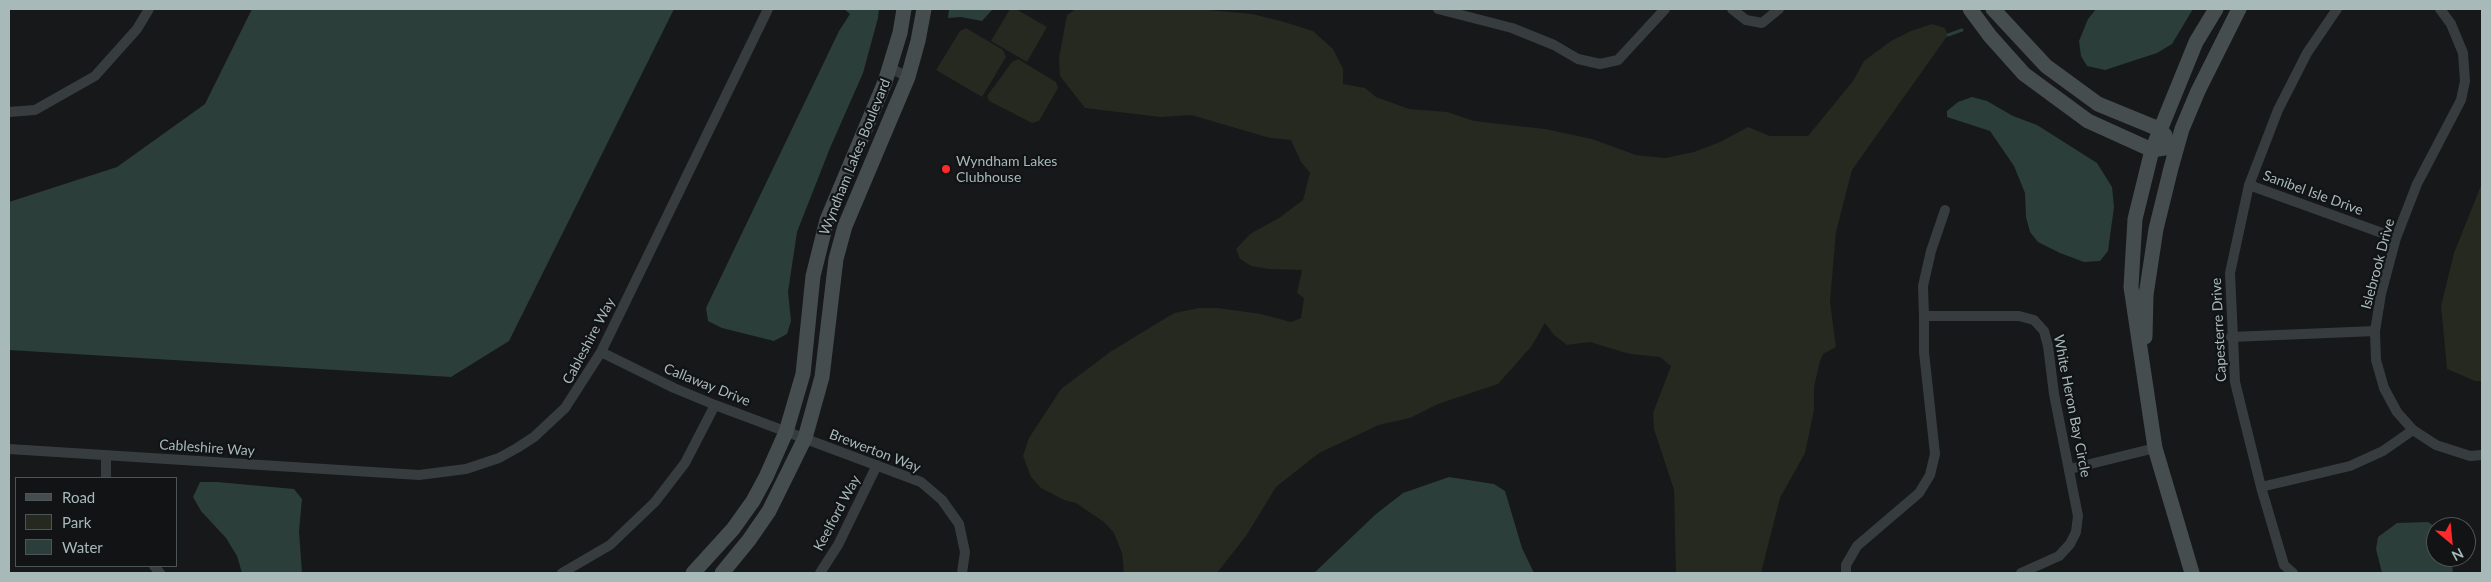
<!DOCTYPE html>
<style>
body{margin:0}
#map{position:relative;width:2491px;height:582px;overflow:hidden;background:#161819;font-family:Lato,sans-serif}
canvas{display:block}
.frame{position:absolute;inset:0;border:10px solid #a8b9b9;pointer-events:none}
.legend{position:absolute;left:15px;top:477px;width:162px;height:90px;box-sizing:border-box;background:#111314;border:1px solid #4d5556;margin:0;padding:6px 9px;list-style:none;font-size:15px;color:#a8b9b9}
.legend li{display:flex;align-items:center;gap:10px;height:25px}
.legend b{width:25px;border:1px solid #4d5556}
.north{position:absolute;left:2426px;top:517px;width:50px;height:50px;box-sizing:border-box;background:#111314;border:1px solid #4d5556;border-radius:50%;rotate:152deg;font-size:14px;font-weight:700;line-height:20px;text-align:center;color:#a8b9b9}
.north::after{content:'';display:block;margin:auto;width:18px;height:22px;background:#fe292b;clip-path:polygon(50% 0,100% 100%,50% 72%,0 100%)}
</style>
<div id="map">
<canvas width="2491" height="582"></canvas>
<div class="frame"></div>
<ul class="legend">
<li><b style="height:6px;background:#454d4e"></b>Road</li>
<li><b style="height:14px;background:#252920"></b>Park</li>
<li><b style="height:14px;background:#2b3e3a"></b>Water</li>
</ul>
<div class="north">N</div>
</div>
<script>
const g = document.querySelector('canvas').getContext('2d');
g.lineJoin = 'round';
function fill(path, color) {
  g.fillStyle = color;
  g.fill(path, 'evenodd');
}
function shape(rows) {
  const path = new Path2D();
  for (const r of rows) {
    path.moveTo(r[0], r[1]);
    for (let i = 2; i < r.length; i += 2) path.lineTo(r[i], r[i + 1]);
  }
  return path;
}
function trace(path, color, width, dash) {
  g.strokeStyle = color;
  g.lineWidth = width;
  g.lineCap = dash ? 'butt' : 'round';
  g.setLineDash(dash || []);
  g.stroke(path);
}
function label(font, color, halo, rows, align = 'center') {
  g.font = font + ' Lato,sans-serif';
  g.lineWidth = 4.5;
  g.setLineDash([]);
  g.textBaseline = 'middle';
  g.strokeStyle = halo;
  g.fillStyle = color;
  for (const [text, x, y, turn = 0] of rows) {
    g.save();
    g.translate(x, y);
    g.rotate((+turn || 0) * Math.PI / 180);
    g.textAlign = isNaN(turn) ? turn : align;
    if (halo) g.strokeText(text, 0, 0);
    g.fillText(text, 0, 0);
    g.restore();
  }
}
fill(shape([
 [1010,9,1016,9,1047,27,1027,62,991,41],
 [1076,9,1197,9,1252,14,1281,21,1313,31,1333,49,1343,69,1343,84,1365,88,1376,97,1409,109,1447,112,1474,121,1545,129,1592,139,1636,155,1665,158,1694,152,1720,142,1748,127,1770,136,1808,136,1853,81,1864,61,1891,41,1911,31,1932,24,1945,28,1948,35,1852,170,1836,232,1830,302,1836,347,1823,354,1820,361,1814,387,1814,410,1805,453,1780,498,1761,573,1676,573,1674,490,1654,429,1653,413,1671,366,1660,357,1630,354,1590,342,1567,345,1554,335,1545,323,1531,347,1498,384,1438,404,1410,418,1379,425,1319,453,1276,487,1246,536,1217,573,1124,573,1122,553,1114,533,1104,522,1076,503,1064,500,1041,488,1031,477,1023,456,1029,438,1061,389,1110,352,1174,313,1199,308,1218,308,1261,314,1291,322,1301,318,1304,298,1297,293,1302,270,1269,269,1251,266,1240,259,1236,249,1250,234,1279,218,1303,200,1310,173,1301,162,1291,140,1270,138,1191,115,1160,117,1085,108,1060,76,1059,58,1067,15],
 [966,28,1003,50,1006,57,982,97,936,70,960,31],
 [1018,59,1056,82,1058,88,1039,121,1032,123,989,101,987,96,1012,62],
 [2482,183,2482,381,2475,381,2447,369,2441,306,2454,253]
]), '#252920');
fill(shape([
 [252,9,674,9,509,341,451,377,9,350,9,202,117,167,205,104],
 [844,9,879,9,878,18,863,73,830,148,797,232,788,292,791,321,787,334,774,341,722,328,708,321,706,308,839,31,850,14],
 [949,9,993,9,982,21,961,17,948,18],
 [2096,9,2193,9,2172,44,2157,53,2105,70,2087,66,2081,56,2079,41,2088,19],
 [1972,97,1987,101,2013,116,2037,125,2097,163,2112,187,2114,207,2108,251,2100,261,2084,262,2060,253,2038,242,2030,232,2026,217,2025,193,2014,166,1990,131,1947,117,1947,111,1958,102],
 [1449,477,1494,484,1505,491,1522,548,1534,573,1314,573,1376,514,1403,493],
 [200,482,217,482,294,489,302,499,299,531,302,573,242,573,237,556,226,538,201,511,193,497],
 [2428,522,2436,527,2436,557,2451,557,2453,573,2382,573,2376,549,2378,537,2397,523]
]), '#2b3e3a');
trace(shape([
 [1948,35,1962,30]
]), '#2b3e3a', 3);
trace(shape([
 [1438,9,1512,28,1554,45,1578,59,1600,64,1618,60,1665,9],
 [1732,9,1746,20,1762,23,1779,9],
 [2440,9,2451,24,2463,53,2465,81,2461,100,2417,184,2396,238,2381,294,2375,331,2376,360,2384,388,2397,412,2413,430,2436,445,2470,456,2482,455],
 [890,68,908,77],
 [9,112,35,110,95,76,137,29,149,9],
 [2249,185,2396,238],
 [1924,316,1923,286,1931,251,1945,210],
 [2231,337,2375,331],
 [601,352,674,388,715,405,921,482,942,500,959,524,965,552,962,573],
 [9,449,419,475,466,469,499,458,517,448,534,437,565,408,601,352,768,9],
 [2070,469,2155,448],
 [106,478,106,456],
 [2261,487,2350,466,2383,451,2413,430],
 [154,566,160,573],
 [562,573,610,545,655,502,685,463,715,405],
 [820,573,838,545,877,465],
 [1846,573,1846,565,1857,546,1919,493,1930,475,1935,454,1924,352,1924,316,2019,316,2034,320,2044,331,2048,346,2054,394,2078,516,2076,532,2070,544,2059,556,2021,573],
 [2293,573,2284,565,2261,487,2235,382,2230,273,2249,185,2278,110,2307,53,2337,9]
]), '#373d3e', 10);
trace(shape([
 [1970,9,1990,36,2024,74,2088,121,2152,150,2177,146],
 [1993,9,2046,66,2098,104,2159,129,2165,135],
 [2145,337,2146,295,2156,229,2171,168,2182,129,2198,91,2239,9],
 [693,573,733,529,753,501,766,477,786,432,803,374,813,276,827,220,885,82,900,33,904,9],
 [722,573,749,540,769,511,805,438,822,377,836,259,845,226,908,77,918,41,924,9],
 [2192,573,2155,448,2131,287,2135,219,2152,150,2196,42,2216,9]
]), '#454d4e', 15);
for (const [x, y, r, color] of [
 [946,169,5,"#fe292b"]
]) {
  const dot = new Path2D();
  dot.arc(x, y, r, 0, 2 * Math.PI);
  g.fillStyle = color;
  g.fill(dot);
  trace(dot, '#111314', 2);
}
label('14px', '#a8b9b9', '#111314', [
 ["Wyndham Lakes Boulevard",855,157,-68],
 ["Sanibel Isle Drive",2313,193,20],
 ["Islebrook Drive",2378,264,-75],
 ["Capesterre Drive",2219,330,-93],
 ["Cableshire Way",589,341,-62],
 ["Callaway Drive",707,385,22],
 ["White Heron Bay Circle",2072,406,79],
 ["Cableshire Way",207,448,4],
 ["Brewerton Way",875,451,21],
 ["Keelford Way",837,513,-62]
]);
label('14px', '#a8b9b9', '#111314', [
 ["Wyndham Lakes",956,161],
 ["Clubhouse",956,177]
], 'left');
</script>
